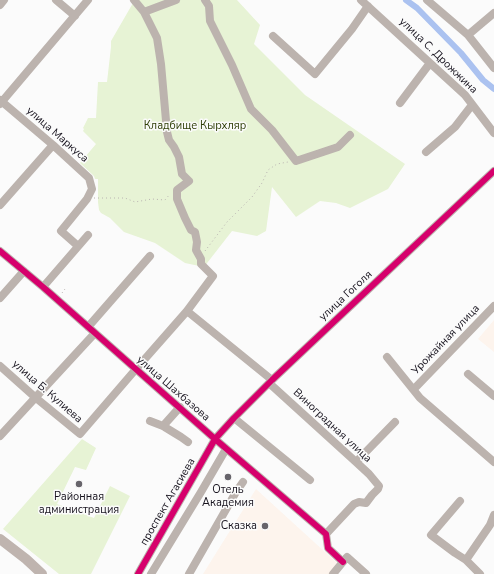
<!DOCTYPE html>
<meta charset="utf-8">
<style>
body{margin:0}
canvas{display:block;background:#fbfbfb}
</style>
<canvas width="494" height="574"></canvas>
<script>
const g = document.querySelector('canvas').getContext('2d');
g.lineJoin = 'round';
function fill(path, color) {
  g.fillStyle = color;
  g.fill(path, 'evenodd');
}
function shape(rows) {
  const path = new Path2D();
  for (const r of rows) {
    path.moveTo(r[0], r[1]);
    for (let i = 2; i < r.length; i += 2) path.lineTo(r[i], r[i + 1]);
  }
  return path;
}
function trace(path, color, width, dash) {
  g.strokeStyle = color;
  g.lineWidth = width;
  g.lineCap = dash ? 'butt' : 'round';
  g.setLineDash(dash || []);
  g.stroke(path);
}
function label(font, color, halo, rows, align = 'center') {
  g.font = font + ' "Nunito Sans",sans-serif';
  g.lineWidth = 3;
  g.setLineDash([]);
  g.textBaseline = 'middle';
  g.strokeStyle = halo;
  g.fillStyle = color;
  for (const [text, x, y, turn = 0] of rows) {
    g.save();
    g.translate(x, y);
    g.rotate((+turn || 0) * Math.PI / 180);
    g.textAlign = isNaN(turn) ? turn : align;
    if (halo) g.strokeText(text, 0, 0);
    g.fillText(text, 0, 0);
    g.restore();
  }
}
fill(shape([
 [494,320,494,352,478,339],
 [256,489,337,563,329,574,203,574]
]), '#fdf4ed');
fill(shape([
 [133,0,237,0,260,25,254,44,305,95,405,164,388,189,350,208,336,203,320,201,296,217,272,187,266,231,257,236,232,231,204,267,185,263,155,243,124,232,110,218,101,213,99,210,98,202,98,179,95,179,94,176,80,163,96,144,83,131,84,129,83,128,88,118,96,118,98,82,107,82,111,47,111,41,133,3],
 [82,439,96,448,86,470,75,467,57,504,94,518,110,486,130,496,91,574,59,574,3,529]
]), '#e7f3d5');
trace(shape([
 [406,0,417,8,461,53,483,80,494,89]
]), '#abc2f0', 6);
trace(shape([
 [94,198,125,198,135,202,152,199,165,200,170,194],
 [205,251,227,222,252,197,262,183,268,170,277,164,288,162],
 [62,293,65,289]
]), '#bab4b2', 1, [1, 3]);
trace(shape([
 [56,0,75,16],
 [134,0,144,12,176,0],
 [205,0,209,6,210,21,232,65,251,109,272,130,296,161,338,147,350,135],
 [361,0,465,95,494,133],
 [427,0,468,35,494,68],
 [0,5,4,0],
 [468,35,494,13],
 [273,36,315,74,352,29,368,6],
 [0,100,53,145,89,178,92,189,87,199,61,231,78,246],
 [400,103,430,63],
 [0,104,88,0],
 [426,152,455,127,472,105],
 [0,205,53,145],
 [0,251,43,287,215,439,326,534,328,548,343,562],
 [43,287,88,235],
 [0,298,24,271],
 [187,311,272,380],
 [88,327,150,256],
 [387,357,420,398,494,462],
 [0,366,36,398,80,434,136,369,187,311,213,276,201,264,201,259,196,250,197,242,195,232,191,230,185,218,177,199,177,190,189,181,182,174,179,157,174,147,169,140,167,132,161,64,157,38,144,12],
 [468,374,494,396],
 [269,383,356,462,369,474,379,486,378,489,372,495,366,503,359,502,354,504,326,534],
 [414,389,494,306],
 [234,418,310,480],
 [150,421,163,426,181,437,188,442],
 [163,426,180,407],
 [0,436,95,333],
 [356,462,395,422],
 [460,501,431,535,455,553,466,560,480,574],
 [466,560,490,525,494,515],
 [138,574,215,439,234,418,272,380,494,171],
 [151,574,201,492,226,449],
 [189,574,236,492,243,482],
 [333,574,347,557,366,574]
]), '#bcb3ae', 8);
trace(shape([
 [0,539,26,559,42,574]
]), '#bfb4af', 10);
trace(shape([
 [0,251,43,287,215,439,326,534,328,548,343,562],
 [138,574,215,439,234,418,272,380,494,171]
]), '#d6006c', 6);
for (const [x, y, r, color] of [
 [228,477,4,"#67646b"],
 [79,484,4,"#67646b"],
 [265,526,4,"#67646b"]
]) {
  const dot = new Path2D();
  dot.arc(x, y, r, 0, 2 * Math.PI);
  g.fillStyle = color;
  g.fill(dot);
  trace(dot, '#fbfbfb', 1.5);
}
label('11px', '#17131e', '#fbfbfb', [
 ["улица С. Дрожжина",438,56,44],
 ["улица Маркуса",57,135,41],
 ["улица Гоголя",346,296,-43],
 ["Урожайная улица",446,340,-46],
 ["улица Шахбазова",173,389,41],
 ["улица Б. Кулиева",47,392,41],
 ["Виноградная улица",332,426,43],
 ["проспект Агасиева",168,502,-60]
]);
label('11px', '#2e3e06', '#fbfbfb', [
 ["Кладбище Кырхляр",195,126]
]);
label('11px', '#17131e', '#fbfbfb', [
 ["Отель",228,490],
 ["Академия",228,503],
 ["Районная",79,497],
 ["администрация",79,510],
 ["Сказка",257,526,"right"]
]);
</script>
